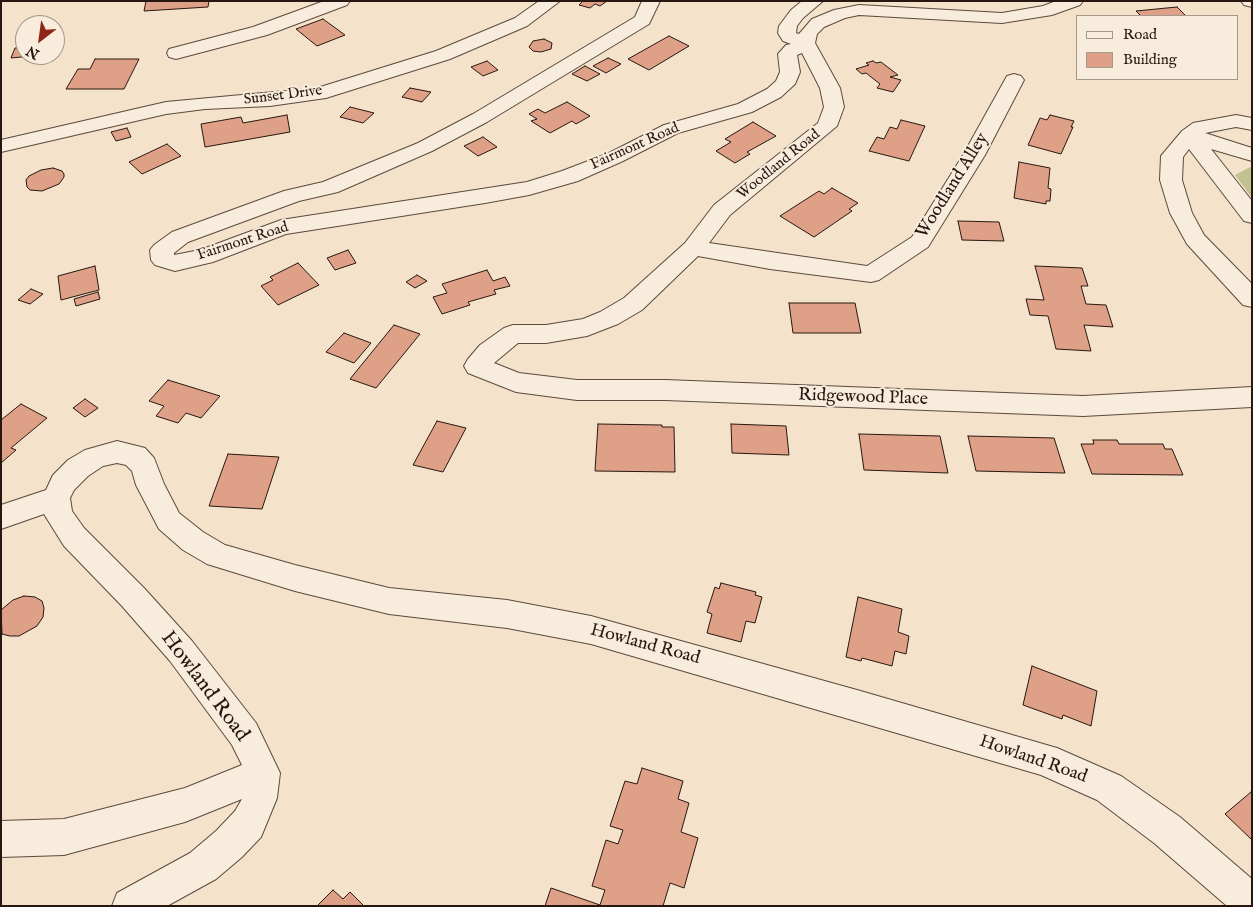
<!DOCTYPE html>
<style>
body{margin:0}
#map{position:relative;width:1253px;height:907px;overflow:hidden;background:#f4e2ca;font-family:"IM FELL English",serif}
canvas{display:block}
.frame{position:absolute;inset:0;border:2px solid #281710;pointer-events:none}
.legend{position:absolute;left:1076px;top:15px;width:162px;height:65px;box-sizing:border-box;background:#f8ecdd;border:1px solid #a5978b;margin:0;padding:6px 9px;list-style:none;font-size:15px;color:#281710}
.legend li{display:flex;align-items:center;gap:10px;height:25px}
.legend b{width:25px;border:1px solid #a5978b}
.north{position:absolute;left:15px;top:15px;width:50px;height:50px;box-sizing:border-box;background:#f8ecdd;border:1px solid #a5978b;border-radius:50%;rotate:210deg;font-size:14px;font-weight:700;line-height:20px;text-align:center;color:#281710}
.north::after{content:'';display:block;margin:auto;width:18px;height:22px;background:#8f2418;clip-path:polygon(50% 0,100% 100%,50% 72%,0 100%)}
</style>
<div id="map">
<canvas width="1253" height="907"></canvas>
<div class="frame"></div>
<ul class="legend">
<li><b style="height:6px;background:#f8ecdd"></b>Road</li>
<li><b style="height:14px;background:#dea087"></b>Building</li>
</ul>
<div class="north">N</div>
</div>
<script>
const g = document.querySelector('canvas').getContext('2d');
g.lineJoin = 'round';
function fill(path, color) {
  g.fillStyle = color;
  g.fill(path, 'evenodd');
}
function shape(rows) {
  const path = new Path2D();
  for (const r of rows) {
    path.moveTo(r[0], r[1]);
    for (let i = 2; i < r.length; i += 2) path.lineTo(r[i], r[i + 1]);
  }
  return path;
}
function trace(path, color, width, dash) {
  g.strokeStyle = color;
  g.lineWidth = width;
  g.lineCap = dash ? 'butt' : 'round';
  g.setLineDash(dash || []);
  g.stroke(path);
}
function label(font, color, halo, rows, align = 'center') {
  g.font = font + ' "IM FELL English",serif';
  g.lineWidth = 4;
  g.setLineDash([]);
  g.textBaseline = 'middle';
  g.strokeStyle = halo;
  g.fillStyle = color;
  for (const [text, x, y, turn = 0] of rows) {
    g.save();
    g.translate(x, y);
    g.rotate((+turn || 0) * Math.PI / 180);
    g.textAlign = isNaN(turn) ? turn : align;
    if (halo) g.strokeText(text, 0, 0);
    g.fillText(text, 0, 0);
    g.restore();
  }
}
fill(shape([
 [1250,167,1252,168,1252,198,1235,175]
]), '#c2c192');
const building = shape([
 [146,1,209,1,208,7,144,11,146,1],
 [579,1,607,1,600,6,595,4,590,8,579,5,582,2,579,1],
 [1177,7,1186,16,1141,16,1136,11,1177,7],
 [323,19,345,35,317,46,296,29,323,19],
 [669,36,689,46,649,70,628,59,669,36],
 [544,39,552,43,551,49,541,52,533,51,529,47,533,41,544,39],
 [25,47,25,55,42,55,11,58,15,48,25,47],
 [608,58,621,64,606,73,593,66,608,58],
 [95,59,139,59,124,89,66,89,78,69,90,69,95,59],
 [487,61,498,70,483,76,471,67,487,61],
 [873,61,876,63,881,62,898,75,890,77,901,80,893,92,877,88,880,84,866,73,862,74,856,69,869,65,866,63,873,61],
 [585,66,600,74,587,81,572,74,585,66],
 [410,88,431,92,422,102,402,97,410,88],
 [567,102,590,116,576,124,572,121,550,133,531,121,537,119,529,114,538,109,545,113,567,102],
 [350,107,374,113,363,123,340,117,350,107],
 [287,115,290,132,205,147,201,124,241,117,243,123,287,115],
 [1050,115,1074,121,1071,127,1073,127,1061,154,1028,145,1040,118,1047,120,1050,115],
 [901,120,925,126,909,161,869,151,877,137,884,139,890,127,897,129,901,120],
 [753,122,776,136,747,152,750,154,735,163,716,151,731,142,725,139,753,122],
 [127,128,131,137,116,141,111,132,127,128],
 [483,137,497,147,478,156,464,146,483,137],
 [167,144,181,156,142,174,129,162,167,144],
 [1019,162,1050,168,1048,188,1051,189,1050,201,1046,201,1046,204,1014,198,1019,162],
 [53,168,62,171,64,174,64,177,59,184,42,191,30,190,27,187,26,180,29,176,41,170,53,168],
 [832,188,858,203,849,209,852,211,814,237,780,216,819,191,824,194,832,188],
 [958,221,999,222,1004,241,962,240,958,221],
 [348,250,356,263,335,270,327,258,348,250],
 [298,263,319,285,278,305,261,286,273,280,270,277,298,263],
 [95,266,99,290,61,300,58,276,95,266],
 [1035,266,1082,268,1088,286,1081,286,1086,304,1106,305,1113,327,1084,325,1091,351,1056,349,1048,316,1030,315,1026,299,1044,300,1035,266],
 [487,270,493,281,505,277,510,286,494,290,496,294,468,302,470,305,442,314,433,297,447,293,442,284,487,270],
 [417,275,427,281,415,288,406,282,417,275],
 [31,289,43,294,30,304,18,300,31,289],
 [98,292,100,299,76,306,74,299,98,292],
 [789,303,855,303,861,333,793,333,789,303],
 [394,325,420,334,376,388,350,379,394,325],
 [344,333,371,343,354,363,326,352,344,333],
 [168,380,220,396,201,418,186,413,178,423,156,416,164,406,149,401,168,380],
 [85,399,98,408,85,417,73,408,85,399],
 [21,404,47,418,11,448,16,450,1,463,1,420,21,404],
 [437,421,466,428,443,472,413,465,437,421],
 [598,424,662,425,662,427,674,427,675,472,595,471,598,424],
 [731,424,786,426,789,455,732,453,731,424],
 [859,434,940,436,948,473,864,470,859,434],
 [968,436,1054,438,1065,473,976,471,968,436],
 [1093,440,1117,440,1119,444,1163,444,1165,449,1172,449,1183,475,1092,474,1081,444,1094,444,1093,440],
 [228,454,279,457,262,509,209,506,228,454],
 [721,583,756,592,755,595,762,597,755,623,746,621,741,642,707,633,712,614,707,612,715,587,719,589,721,583],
 [24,596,35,597,42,601,44,608,43,617,37,626,19,636,10,636,2,634,1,610,13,600,24,596],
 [858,597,902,609,898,632,909,636,906,654,895,651,892,666,862,658,861,661,846,657,858,597],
 [1032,666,1097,691,1091,726,1063,715,1062,719,1023,705,1032,666],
 [642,768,683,781,678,799,689,803,681,832,698,838,684,888,670,883,663,906,545,906,551,888,600,905,605,890,592,886,606,840,618,844,623,830,610,826,625,781,637,784,642,768],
 [1251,792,1252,792,1252,840,1225,814,1251,792],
 [333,890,343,899,350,892,364,906,317,906,333,890]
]);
fill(building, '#dea087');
trace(building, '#281710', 1);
const minor = shape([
 [324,1,350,1,347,5,267,35,176,59,169,57,167,53,169,49,253,27,324,1],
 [539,1,560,1,527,26,450,59,326,98,270,106,205,109,166,114,1,152,1,140,166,102,317,88,436,51,515,18,539,1],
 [642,1,660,1,649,24,487,122,432,151,338,192,299,201,188,242,174,253,174,255,200,250,281,220,527,182,562,171,609,153,664,125,738,104,767,89,776,81,780,72,778,54,786,45,791,44,783,41,778,33,779,26,791,10,802,1,823,1,803,18,797,26,796,33,799,34,812,19,834,10,859,5,1002,13,1043,6,1056,1,1083,1,1080,5,1052,15,1002,23,859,15,845,18,824,27,817,34,815,43,840,88,844,107,837,126,730,215,709,243,867,266,912,237,963,155,1007,76,1014,74,1021,76,1024,80,985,155,928,247,879,280,871,282,770,269,698,256,642,310,618,324,587,336,546,343,518,343,494,363,519,373,577,380,665,380,1083,396,1252,387,1252,407,1083,416,665,400,577,400,516,392,468,373,464,366,468,359,480,345,504,328,513,325,546,325,583,319,600,312,624,298,685,243,714,205,818,123,824,107,820,88,802,53,797,55,800,72,795,84,781,97,752,112,678,133,623,161,578,181,529,195,485,203,286,234,213,262,175,271,155,265,151,260,150,250,154,245,172,232,284,191,323,182,418,143,473,114,635,17,642,1],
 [1241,1,1252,1,1252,7,1244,5,1241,1],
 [1236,115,1252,118,1252,130,1236,127,1205,133,1252,148,1252,161,1211,149,1252,201,1252,223,1244,221,1189,149,1183,157,1182,180,1192,213,1204,235,1252,284,1252,307,1243,305,1187,244,1170,213,1160,180,1161,156,1182,131,1193,123,1236,115],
 [117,441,145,448,154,458,164,484,179,513,203,532,225,545,295,565,389,588,507,600,591,616,857,690,1057,748,1121,776,1180,817,1252,879,1252,906,1227,906,1154,843,1097,800,1041,775,591,644,507,628,389,614,295,591,207,564,183,550,159,529,136,485,132,471,126,465,117,463,103,466,88,476,74,490,70,498,72,511,84,528,144,588,192,641,256,723,280,773,277,798,261,837,242,857,216,879,167,906,112,906,117,893,190,853,216,831,235,811,242,799,185,822,64,855,1,857,1,821,64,819,185,788,242,765,232,745,170,661,122,606,64,546,44,514,1,529,1,505,46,490,53,475,68,460,85,450,117,441]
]);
trace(minor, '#5b4a3e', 2);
fill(minor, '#f8ecdd');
label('15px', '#281710', '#f8ecdd', [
 ["Sunset Drive",283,96,-7],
 ["Fairmont Road",635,147,-24],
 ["Woodland Road",779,165,-39],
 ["Fairmont Road",243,242,-18]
]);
label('18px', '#281710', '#f8ecdd', [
 ["Woodland Alley",953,186,-58],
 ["Ridgewood Place",863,398,2],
 ["Howland Road",645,645,15],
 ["Howland Road",1033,760,19]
]);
label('21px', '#281710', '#f8ecdd', [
 ["Howland Road",204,687,53]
]);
</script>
